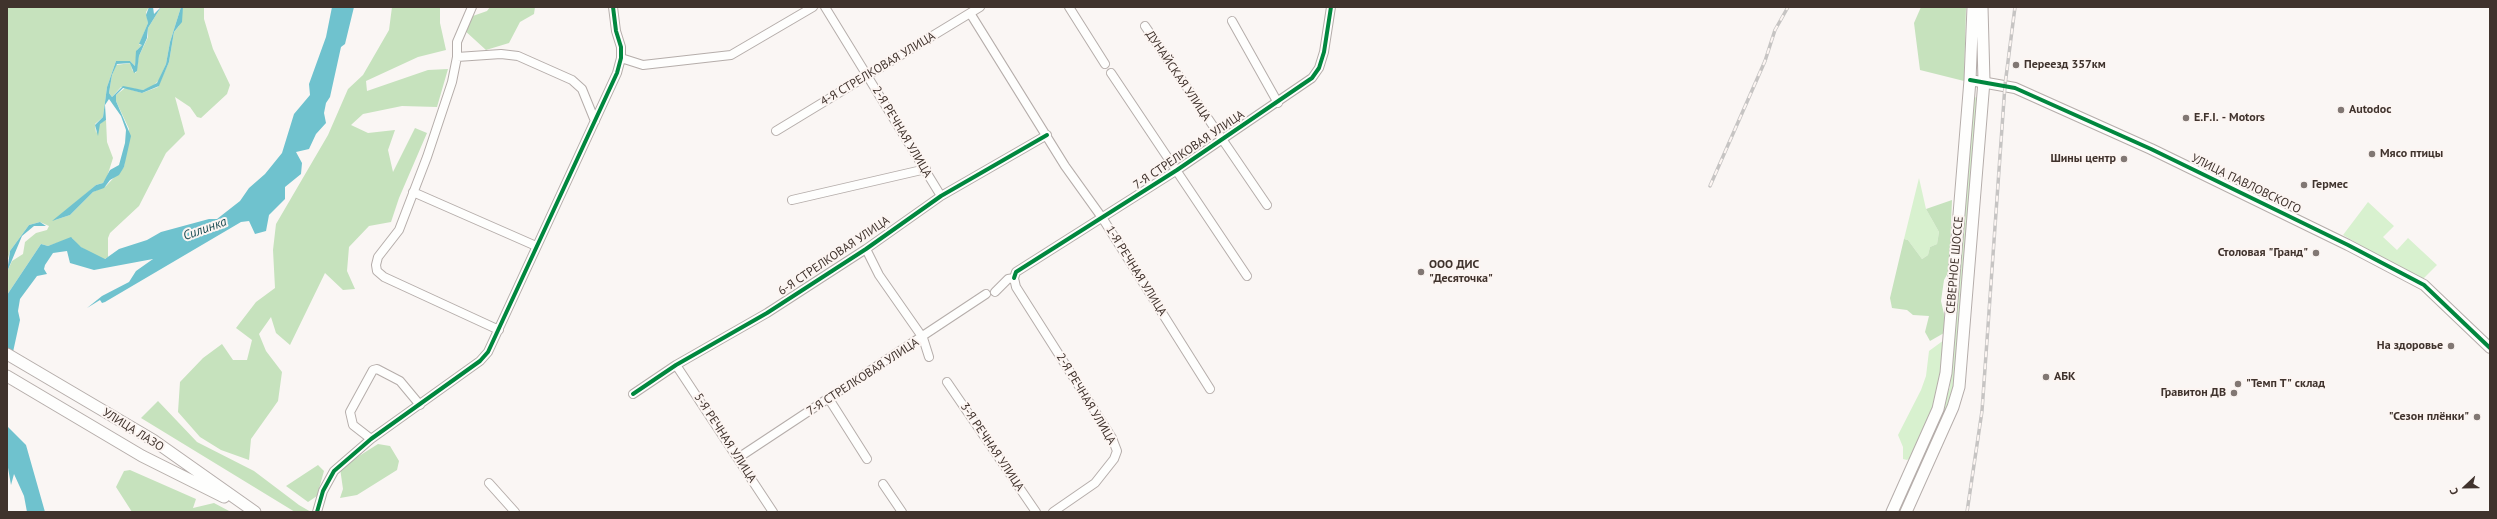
<!DOCTYPE html>
<meta charset="utf-8">
<style>
body{margin:0}
#map{position:relative;width:2497px;height:519px;overflow:hidden;background:#faf6f4;font-family:"PT Sans",sans-serif}
canvas{display:block}
.frame{position:absolute;inset:0;border:8px solid #40332d;pointer-events:none}
.north{position:absolute;left:2445px;top:467px;width:40px;height:40px;-webkit-text-stroke:3px #fcf5f2;paint-order:stroke;rotate:248deg;font-size:11px;font-weight:700;line-height:16px;text-align:center;color:#40332d}
.north::after{content:'';display:block;margin:auto;width:14px;height:18px;background:#40332d;clip-path:polygon(50% 0,100% 100%,50% 72%,0 100%)}
</style>
<div id="map">
<canvas width="2497" height="519"></canvas>
<div class="frame"></div>
<div class="north">С</div>
</div>
<script>
const g = document.querySelector('canvas').getContext('2d');
g.lineJoin = 'round';
function fill(path, color) {
  g.fillStyle = color;
  g.fill(path, 'evenodd');
}
function shape(rows) {
  const path = new Path2D();
  for (const r of rows) {
    path.moveTo(r[0], r[1]);
    for (let i = 2; i < r.length; i += 2) path.lineTo(r[i], r[i + 1]);
  }
  return path;
}
function trace(path, color, width, dash) {
  g.strokeStyle = color;
  g.lineWidth = width;
  g.lineCap = dash ? 'butt' : 'round';
  g.setLineDash(dash || []);
  g.stroke(path);
}
function label(font, color, halo, rows, align = 'center') {
  g.font = font + ' "PT Sans",sans-serif';
  g.lineWidth = 4;
  g.setLineDash([]);
  g.textBaseline = 'middle';
  g.strokeStyle = halo;
  g.fillStyle = color;
  for (const [text, x, y, turn = 0] of rows) {
    g.save();
    g.translate(x, y);
    g.rotate((+turn || 0) * Math.PI / 180);
    g.textAlign = isNaN(turn) ? turn : align;
    if (halo) g.strokeText(text, 0, 0);
    g.fillText(text, 0, 0);
    g.restore();
  }
}
fill(shape([
 [1976,97,1977,98,1955,384,1951,398,1925,458,1922,459,1950,387,1973,99],
 [1919,178,1926,209,1939,232,1937,244,1930,247,1928,255,1922,259,1908,240,1904,239],
 [2368,202,2394,226,2383,237,2397,250,2408,238,2437,265,2421,281,2343,235],
 [1944,340,1937,401,1912,457,1907,460,1903,459,1903,447,1898,435,1921,390,1926,376,1929,351]
]), '#d8f1cf');
fill(shape([
 [7,7,149,7,146,12,148,23,139,45,142,45,137,50,135,66,130,61,116,61,107,87,103,117,95,124,96,133,100,123,106,120,107,142,113,158,107,177,103,183,96,185,55,220,70,215,93,192,106,186,124,167,129,129,116,101,116,95,125,88,142,93,158,87,169,62,174,32,179,26,183,7,204,7,204,19,213,49,230,85,227,94,201,118,197,117,190,107,175,97,185,134,166,153,139,206,110,233,108,238,108,257,103,260,99,258,79,246,72,238,48,246,41,244,7,295,7,272,12,261,23,254,25,242,36,233,47,230,49,226,40,222,29,225,10,251,7,262],
 [161,7,181,7,170,42,166,64,159,80,153,86,143,90,121,87,112,97,109,93,112,75,116,65,131,63,132,70,136,73,139,56,148,37,148,28],
 [392,7,440,7,440,23,446,50,418,57,366,81,367,91,428,70,448,69,437,107,402,106,363,114,351,125,368,133,395,130,388,150,393,172,415,128,427,133,399,198,391,222,369,226,349,247,347,271,355,289,343,290,325,273,290,345,276,333,271,317,259,334,266,351,282,372,278,401,251,439,249,460,221,450,200,437,178,412,180,382,203,358,222,344,233,360,247,360,252,340,236,328,256,302,275,288,273,250,276,224,328,135,348,89,363,75,389,30],
 [490,7,535,7,534,14,520,22,509,43,486,50,463,29,470,17,487,11],
 [1921,7,1966,7,1964,81,1920,70,1914,23],
 [1952,200,1949,271,1944,280,1941,301,1944,314,1944,333,1930,341,1925,332,1929,316,1913,315,1907,310,1892,308,1890,298,1904,239,1908,240,1922,259,1928,255,1930,247,1937,244,1939,232,1926,209],
 [158,401,197,442,254,471,299,505,311,512,295,512,141,418],
 [378,444,390,446,399,461,397,470,357,495,340,498,343,489,340,468],
 [318,465,324,471,317,496,308,502,286,486],
 [130,470,196,499,193,508,214,503,231,512,132,512,116,487,124,471]
]), '#c6e2bd');
fill(shape([
 [149,7,153,7,154,14,161,7,148,28,147,38,139,56,137,71,134,73,130,63,117,64,112,75,109,93,112,97,123,86,143,90,157,83,166,64,170,42,181,7,183,7,182,22,174,32,169,62,159,86,142,93,123,88,116,95,116,101,131,136,124,167,119,175,110,180,104,188,93,192,70,215,52,221,96,185,103,183,110,170,119,165,125,143,126,130,121,116,109,99,105,105,106,120,100,124,98,136,95,125,103,117,107,87,116,61,130,61,135,66,136,51,142,45,139,44,148,23,146,15],
 [332,7,354,7,345,44,341,47,330,97,326,103,324,113,326,123,316,134,309,149,296,152,302,163,301,174,285,187,285,199,269,215,266,231,255,234,249,221,241,222,105,302,102,303,100,300,87,308,102,296,129,282,136,271,153,259,94,270,70,263,67,251,53,253,45,265,44,269,47,274,37,276,20,299,18,311,20,320,13,352,7,363,7,295,41,244,48,246,71,237,81,247,105,259,119,249,147,240,161,232,209,219,217,219,240,201,249,188,265,174,282,153,294,114,310,95,309,84,326,37],
 [40,222,46,226,34,226,22,236,7,272,10,251,29,225],
 [7,426,26,445,45,512,27,512,24,496,14,474,11,485,7,462]
]), '#6fc2ce');
const minor = shape([
 [472,7,457,42,457,57,452,82,427,157,399,230,378,257,376,265,377,271,384,277,499,330],
 [825,7,941,196],
 [1069,7,1105,64],
 [970,13,1065,166,1103,219,1210,389],
 [1232,21,1278,103],
 [1145,26,1267,205],
 [457,57,501,54,518,56,572,80,582,89,595,121],
 [621,58,643,65,731,55,813,7],
 [1111,73,1247,276],
 [776,131,980,7],
 [413,192,536,246],
 [792,200,926,169],
 [866,249,879,275,923,338,929,357],
 [1014,278,1016,272,1177,170,1312,78,1319,68,1324,52,1331,7],
 [1014,278,1016,287,1112,438,1117,451,1114,459,1095,483,1053,512],
 [995,292,1008,279,1014,278],
 [676,365,773,512],
 [947,382,1036,512],
 [633,394,676,365,767,313,866,249,941,196,1047,135],
 [829,399,867,459],
 [371,439,353,425,350,412,373,370,377,369,400,381,420,405],
 [738,458,986,294],
 [489,483,515,512],
 [883,484,902,512],
 [317,512,323,491,334,471,371,439,480,361,488,352,617,73,621,58,621,47,616,31,613,7]
]);
const tertiary = shape([
 [1970,80,2015,88,2151,149,2348,245,2424,285,2490,348]
]);
const secondary = shape([
 [7,354,153,440,255,512],
 [7,376,142,456,224,497],
 [1892,512,1938,409,1946,373,1970,80,1973,7],
 [1906,512,1953,407,1959,387,1984,81,1982,7]
]);
trace(minor, '#b5adaa', 10);
trace(tertiary, '#b5adaa', 12);
trace(secondary, '#b5adaa', 13);
trace(minor, '#fefefd', 8);
trace(tertiary, '#fefefd', 10);
trace(secondary, '#fefefd', 11);
const rail = shape([
 [1710,186,1765,61,1775,30,1788,7],
 [1967,512,1982,411,2005,85,2015,7]
]);
trace(rail, '#c6c4c3', 3.5);
trace(rail, '#fcf5f2', 2, [6]);
trace(shape([
 [1970,80,2015,88,2151,149,2348,245,2424,285,2490,348],
 [1014,278,1016,272,1177,170,1312,78,1319,68,1324,52,1331,7],
 [633,394,676,365,767,313,866,249,941,196,1047,135],
 [317,512,323,491,334,471,371,439,480,361,488,352,617,73,621,58,621,47,616,31,613,7]
]), '#00873e', 4);
for (const [x, y, r, color] of [
 [2016,65,4,"#817773"],
 [2341,110,4,"#817773"],
 [2186,118,4,"#817773"],
 [2372,154,4,"#817773"],
 [2124,159,4,"#817773"],
 [2304,185,4,"#817773"],
 [2316,253,4,"#817773"],
 [1421,272,4,"#817773"],
 [2451,346,4,"#817773"],
 [2046,377,4,"#817773"],
 [2238,384,4,"#817773"],
 [2234,393,4,"#817773"],
 [2477,417,4,"#817773"]
]) {
  const dot = new Path2D();
  dot.arc(x, y, r, 0, 2 * Math.PI);
  g.fillStyle = color;
  g.fill(dot);
  trace(dot, '#fcf5f2', 1.5);
}
label('bold 12px', '#40332d', '#fcf5f2', [
 ["Переезд 357км",2024,65],
 ["Autodoc",2349,110],
 ["E.F.I. - Motors",2194,118],
 ["Мясо птицы",2380,154],
 ["Шины центр",2116,159,"right"],
 ["Гермес",2312,185],
 ["Столовая \"Гранд\"",2308,253,"right"],
 ["ООО ДИС",1429,265],
 ["\"Десяточка\"",1429,279],
 ["На здоровье",2443,346,"right"],
 ["АБК",2054,377],
 ["\"Темп Т\" склад",2246,384],
 ["Гравитон ДВ",2226,393,"right"],
 ["\"Сезон плёнки\"",2469,417,"right"]
], 'left');
label('12px', '#40332d', '#fcf5f2', [
 ["4-Я СТРЕЛКОВАЯ УЛИЦА",878,69,-31],
 ["ДУНАЙСКАЯ УЛИЦА",1178,76,56],
 ["2-Я РЕЧНАЯ УЛИЦА",902,132,59],
 ["7-Я СТРЕЛКОВАЯ УЛИЦА",1189,150,-34],
 ["УЛИЦА ПАВЛОВСКОГО",2246,184,26],
 ["6-Я СТРЕЛКОВАЯ УЛИЦА",834,256,-34],
 ["СЕВЕРНОЕ ШОССЕ",1955,265,-85],
 ["1-Я РЕЧНАЯ УЛИЦА",1136,271,58],
 ["7-Я СТРЕЛКОВАЯ УЛИЦА",863,377,-33],
 ["2-Я РЕЧНАЯ УЛИЦА",1086,399,59],
 ["УЛИЦА ЛАЗО",133,430,32],
 ["5-Я РЕЧНАЯ УЛИЦА",725,438,57],
 ["3-Я РЕЧНАЯ УЛИЦА",992,447,56]
]);
label('italic 13px', '#1b4d54', '#fcf5f2', [
 ["Силинка",205,229,-20]
]);
</script>
